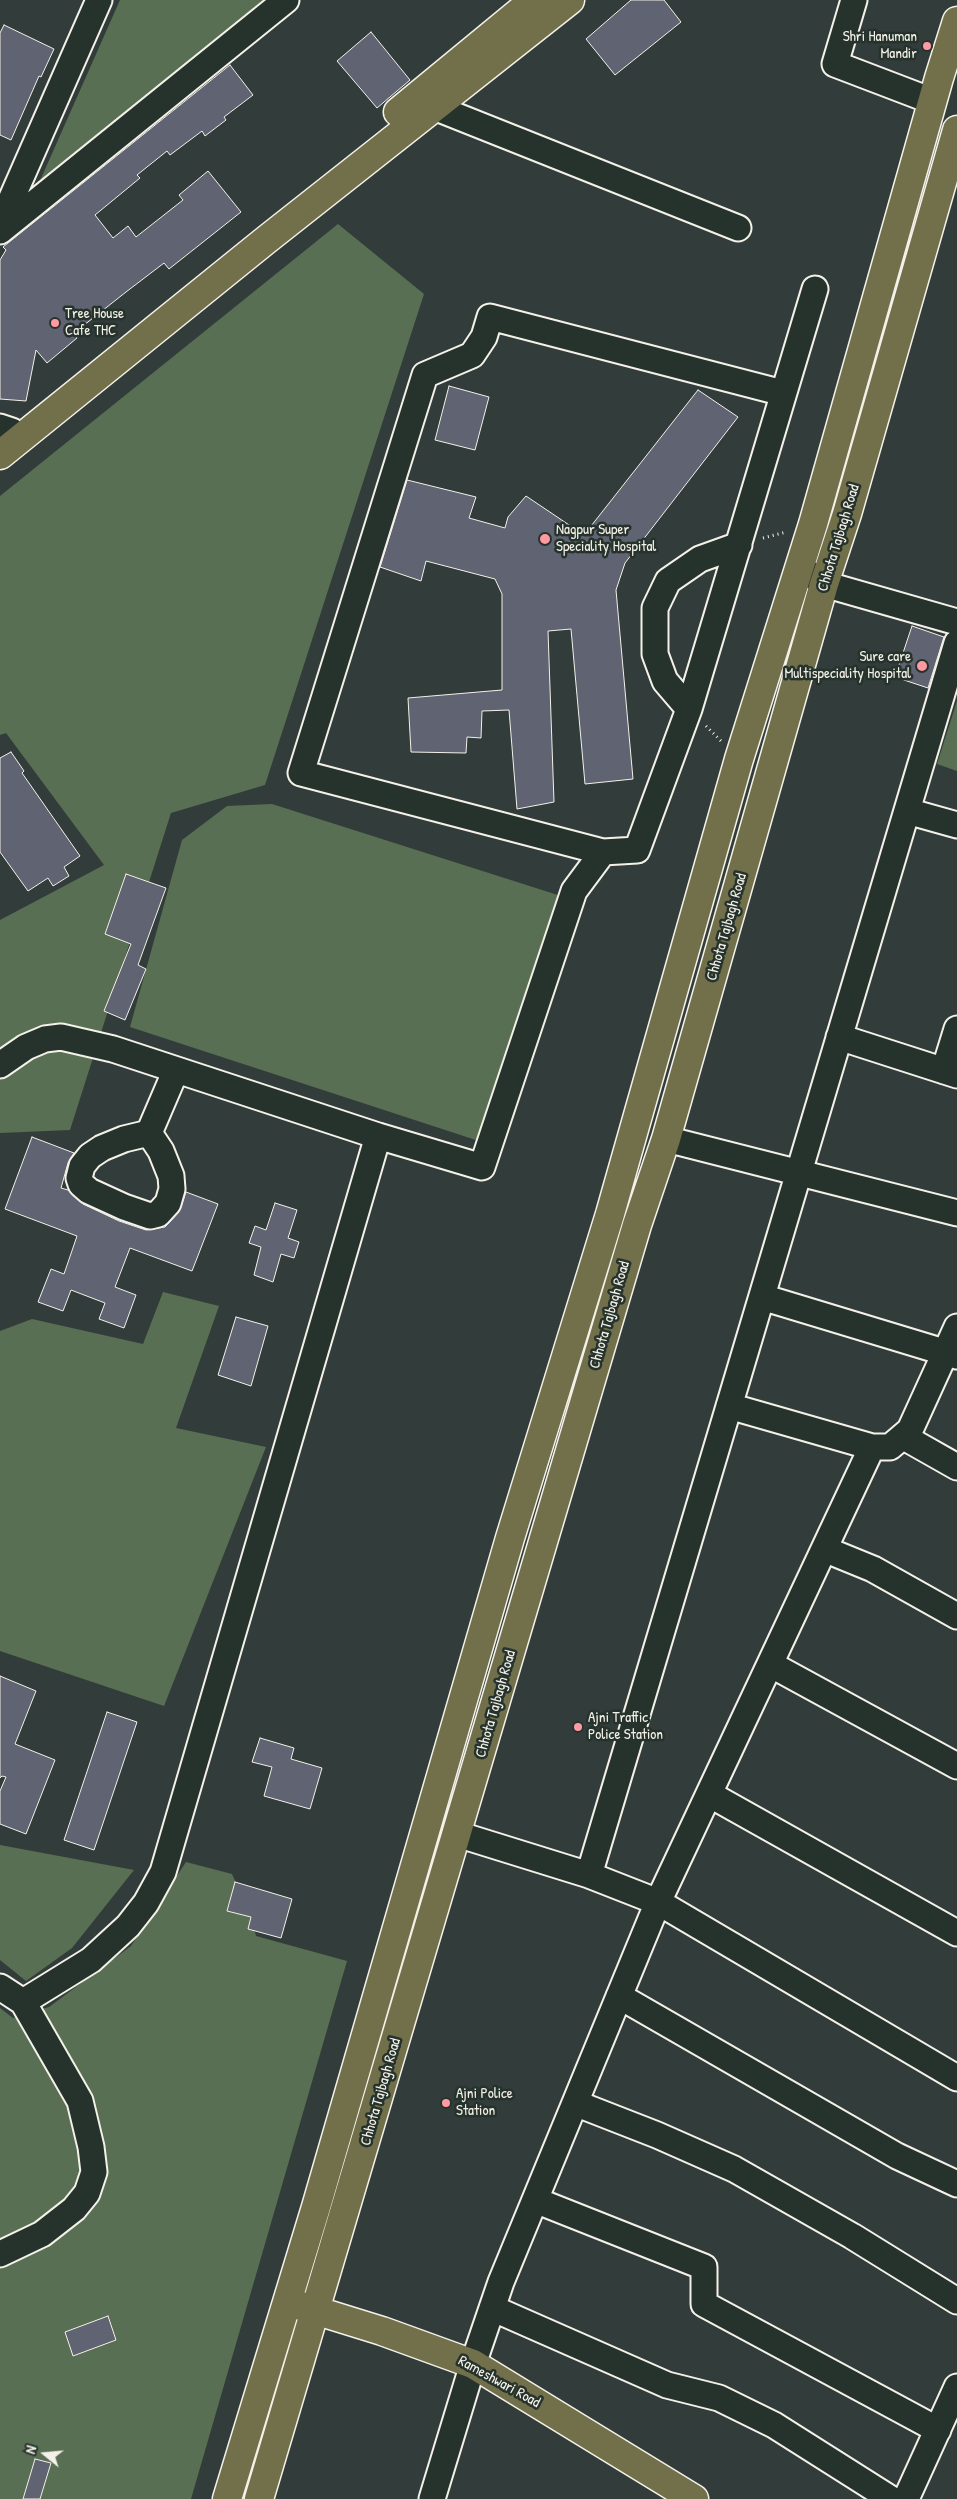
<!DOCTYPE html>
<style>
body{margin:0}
#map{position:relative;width:957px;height:2499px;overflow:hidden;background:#323d3b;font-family:"Patrick Hand",sans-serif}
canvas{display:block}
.north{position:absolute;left:20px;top:2429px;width:50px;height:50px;-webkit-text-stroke:4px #26332d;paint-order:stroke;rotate:287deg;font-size:14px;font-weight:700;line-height:20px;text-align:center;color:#f4f1e8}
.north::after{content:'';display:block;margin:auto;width:18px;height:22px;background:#f4f1e8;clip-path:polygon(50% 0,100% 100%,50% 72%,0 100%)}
</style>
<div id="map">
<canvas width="957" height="2499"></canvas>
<div class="north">N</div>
</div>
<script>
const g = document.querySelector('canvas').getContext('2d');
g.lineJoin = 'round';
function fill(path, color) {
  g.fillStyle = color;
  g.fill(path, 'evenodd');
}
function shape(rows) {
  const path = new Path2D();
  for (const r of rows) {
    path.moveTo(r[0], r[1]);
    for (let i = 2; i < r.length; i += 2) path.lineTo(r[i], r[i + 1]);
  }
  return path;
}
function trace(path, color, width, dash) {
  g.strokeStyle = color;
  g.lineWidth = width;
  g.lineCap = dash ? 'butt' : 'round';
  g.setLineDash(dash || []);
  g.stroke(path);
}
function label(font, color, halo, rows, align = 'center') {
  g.font = font + ' "Patrick Hand",sans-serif';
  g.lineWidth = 5;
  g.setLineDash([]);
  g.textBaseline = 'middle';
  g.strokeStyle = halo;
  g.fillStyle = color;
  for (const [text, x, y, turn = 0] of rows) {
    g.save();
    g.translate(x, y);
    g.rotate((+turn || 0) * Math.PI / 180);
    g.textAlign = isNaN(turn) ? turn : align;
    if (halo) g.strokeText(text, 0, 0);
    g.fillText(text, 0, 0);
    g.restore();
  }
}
fill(shape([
 [120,0,267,0,35,192],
 [338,224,424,294,265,785,171,813,70,1130,0,1133,0,920,104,865,6,733,0,735,0,496],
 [957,701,957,771,937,764],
 [272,804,561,896,482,1142,130,1027,182,840,227,806],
 [163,1292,219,1306,176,1428,266,1447,164,1706,0,1651,0,1331,32,1319,143,1344],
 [0,1845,134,1870,72,1948,26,1981,0,1960],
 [186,1862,232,1874,251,1917,256,1936,347,1961,191,2499,0,2499,0,2008,13,2018,49,2007,131,1946]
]), '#596f53');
const building = shape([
 [631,0,664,0,681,22,615,75,586,39,631,0],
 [4,25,54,49,41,77,39,76,11,140,0,135,0,33,4,25],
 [371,32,410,80,377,108,337,61,371,32],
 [230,65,253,95,224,117,226,120,205,136,202,131,170,155,167,151,137,175,140,178,95,215,113,238,128,226,136,237,183,200,179,195,208,171,241,212,169,269,164,263,126,292,74,333,77,338,47,363,36,350,26,401,0,399,0,260,6,250,3,247,230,65],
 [449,386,489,397,475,450,435,440,449,386],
 [698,390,738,417,625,563,616,590,633,779,585,784,571,629,548,631,554,802,517,809,509,710,482,711,481,738,467,737,466,753,411,752,408,698,502,690,502,594,495,579,426,561,421,581,380,567,407,480,476,497,469,518,505,528,508,517,526,496,584,535,698,390],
 [912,626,944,637,928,688,895,677,912,626],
 [11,752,24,771,22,773,80,856,64,867,69,876,53,886,48,878,28,891,0,852,0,758,11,752],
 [126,874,166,888,138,965,146,969,125,1020,104,1011,131,944,105,934,126,874],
 [32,1137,74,1153,68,1163,61,1188,68,1190,83,1204,119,1221,146,1230,165,1227,179,1212,186,1192,218,1204,192,1271,130,1248,115,1287,136,1295,124,1328,99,1319,105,1303,71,1290,63,1311,38,1302,51,1269,64,1274,77,1236,5,1209,32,1137],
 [275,1203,297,1210,288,1238,299,1242,294,1258,281,1254,273,1282,254,1275,261,1247,249,1243,255,1226,266,1230,275,1203],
 [236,1317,268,1326,251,1386,218,1375,236,1317],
 [0,1676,36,1691,15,1744,55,1760,26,1834,0,1824,0,1791,6,1777,2,1776,0,1778,0,1676],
 [107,1712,137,1722,94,1850,64,1840,107,1712],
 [260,1738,294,1748,291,1759,322,1768,310,1809,264,1796,272,1767,252,1762,260,1738],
 [235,1882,292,1899,281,1938,248,1929,251,1917,227,1911,235,1882],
 [108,2316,116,2340,73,2356,65,2332,108,2316],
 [35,2459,51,2463,40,2499,23,2499,35,2459]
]);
fill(building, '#606371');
trace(building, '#f4f1e8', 1);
const minor = shape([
 [854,0,835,64,932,101],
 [434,107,738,228],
 [0,225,99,0],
 [0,231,286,0],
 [783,393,490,317,484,337,472,355,425,375,301,773,603,852,637,850,689,709,815,289],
 [0,427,12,431],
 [807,572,824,584,957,622],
 [689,709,665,681,655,654,655,608,668,581,700,559,739,545],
 [907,811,957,825],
 [839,1037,957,1075],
 [0,1065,26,1047,45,1039,61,1037,113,1049,378,1136,482,1167,574,891,603,852],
 [944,1071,957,1029],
 [149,1133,161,1151,171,1176,172,1189,168,1203,158,1214,150,1216,124,1207,89,1191,81,1184,79,1178,82,1166,90,1156,102,1148,124,1139,149,1133,176,1070],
 [666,1139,957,1213],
 [762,1297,957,1356],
 [957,1327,910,1430,890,1447,872,1447,658,1902,957,2078],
 [729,1406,872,1447],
 [904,1437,957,1467],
 [824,1549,873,1569,957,1616],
 [770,1664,957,1766],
 [709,1794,957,1933],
 [457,1834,589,1875,957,643],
 [0,1987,23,2002,91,1960,128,1926,146,1903,163,1872,378,1136],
 [619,1996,897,2156,957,2184],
 [575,2103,657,2135,734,2169,852,2236,957,2301],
 [535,2200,704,2267,704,2304,938,2430],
 [0,2254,42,2234,74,2209,87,2193,94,2172,91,2147,80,2101,23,2002],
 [492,2308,667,2385,719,2398,774,2425,891,2499],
 [432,2499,473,2364,501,2282,658,1902,589,1875],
 [906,2499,957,2387]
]);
const major = shape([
 [398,112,534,0],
 [0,455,266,240,570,0],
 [298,2305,382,2331,473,2364,694,2499],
 [227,2499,316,2207,510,1538,610,1214,739,759,813,524,939,78,957,21],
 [259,2499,637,1225,666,1139,824,584,847,514,957,130]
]);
trace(minor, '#f4f1e8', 29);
trace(major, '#f4f1e8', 31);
trace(shape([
 [763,538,786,532],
 [706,726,721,741]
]), '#f4f1e8', 3, [1, 4]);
trace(minor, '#26332d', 25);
trace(major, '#71704a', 28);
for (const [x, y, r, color] of [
 [927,46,5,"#ff9aa2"],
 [55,323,5,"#ff9aa2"],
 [545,539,6,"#ff9aa2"],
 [922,666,6,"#ff9aa2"],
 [578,1727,5,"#ff9aa2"],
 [446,2103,5,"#ff9aa2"]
]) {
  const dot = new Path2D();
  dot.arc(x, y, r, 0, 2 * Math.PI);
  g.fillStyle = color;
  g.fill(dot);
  trace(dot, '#26332d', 2);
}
label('15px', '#f4f1e8', '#26332d', [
 ["Shri Hanuman",917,37,"right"],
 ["Mandir",917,54,"right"],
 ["Tree House",65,314],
 ["Cafe THC",65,331],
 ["Nagpur Super",556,530],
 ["Speciality Hospital",556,547],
 ["Sure care",911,657,"right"],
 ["Multispeciality Hospital",911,674,"right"],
 ["Ajni Traffic",588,1718],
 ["Police Station",588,1735],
 ["Ajni Police",456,2094],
 ["Station",456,2111]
], 'left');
label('15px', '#f4f1e8', '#26332d', [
 ["Chhota Tajbagh Road",839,538,-73],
 ["Chhota Tajbagh Road",727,927,-74],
 ["Chhota Tajbagh Road",610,1315,-74],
 ["Chhota Tajbagh Road",496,1704,-74],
 ["Chhota Tajbagh Road",381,2092,-74],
 ["Rameshwari Road",499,2382,29]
]);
</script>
